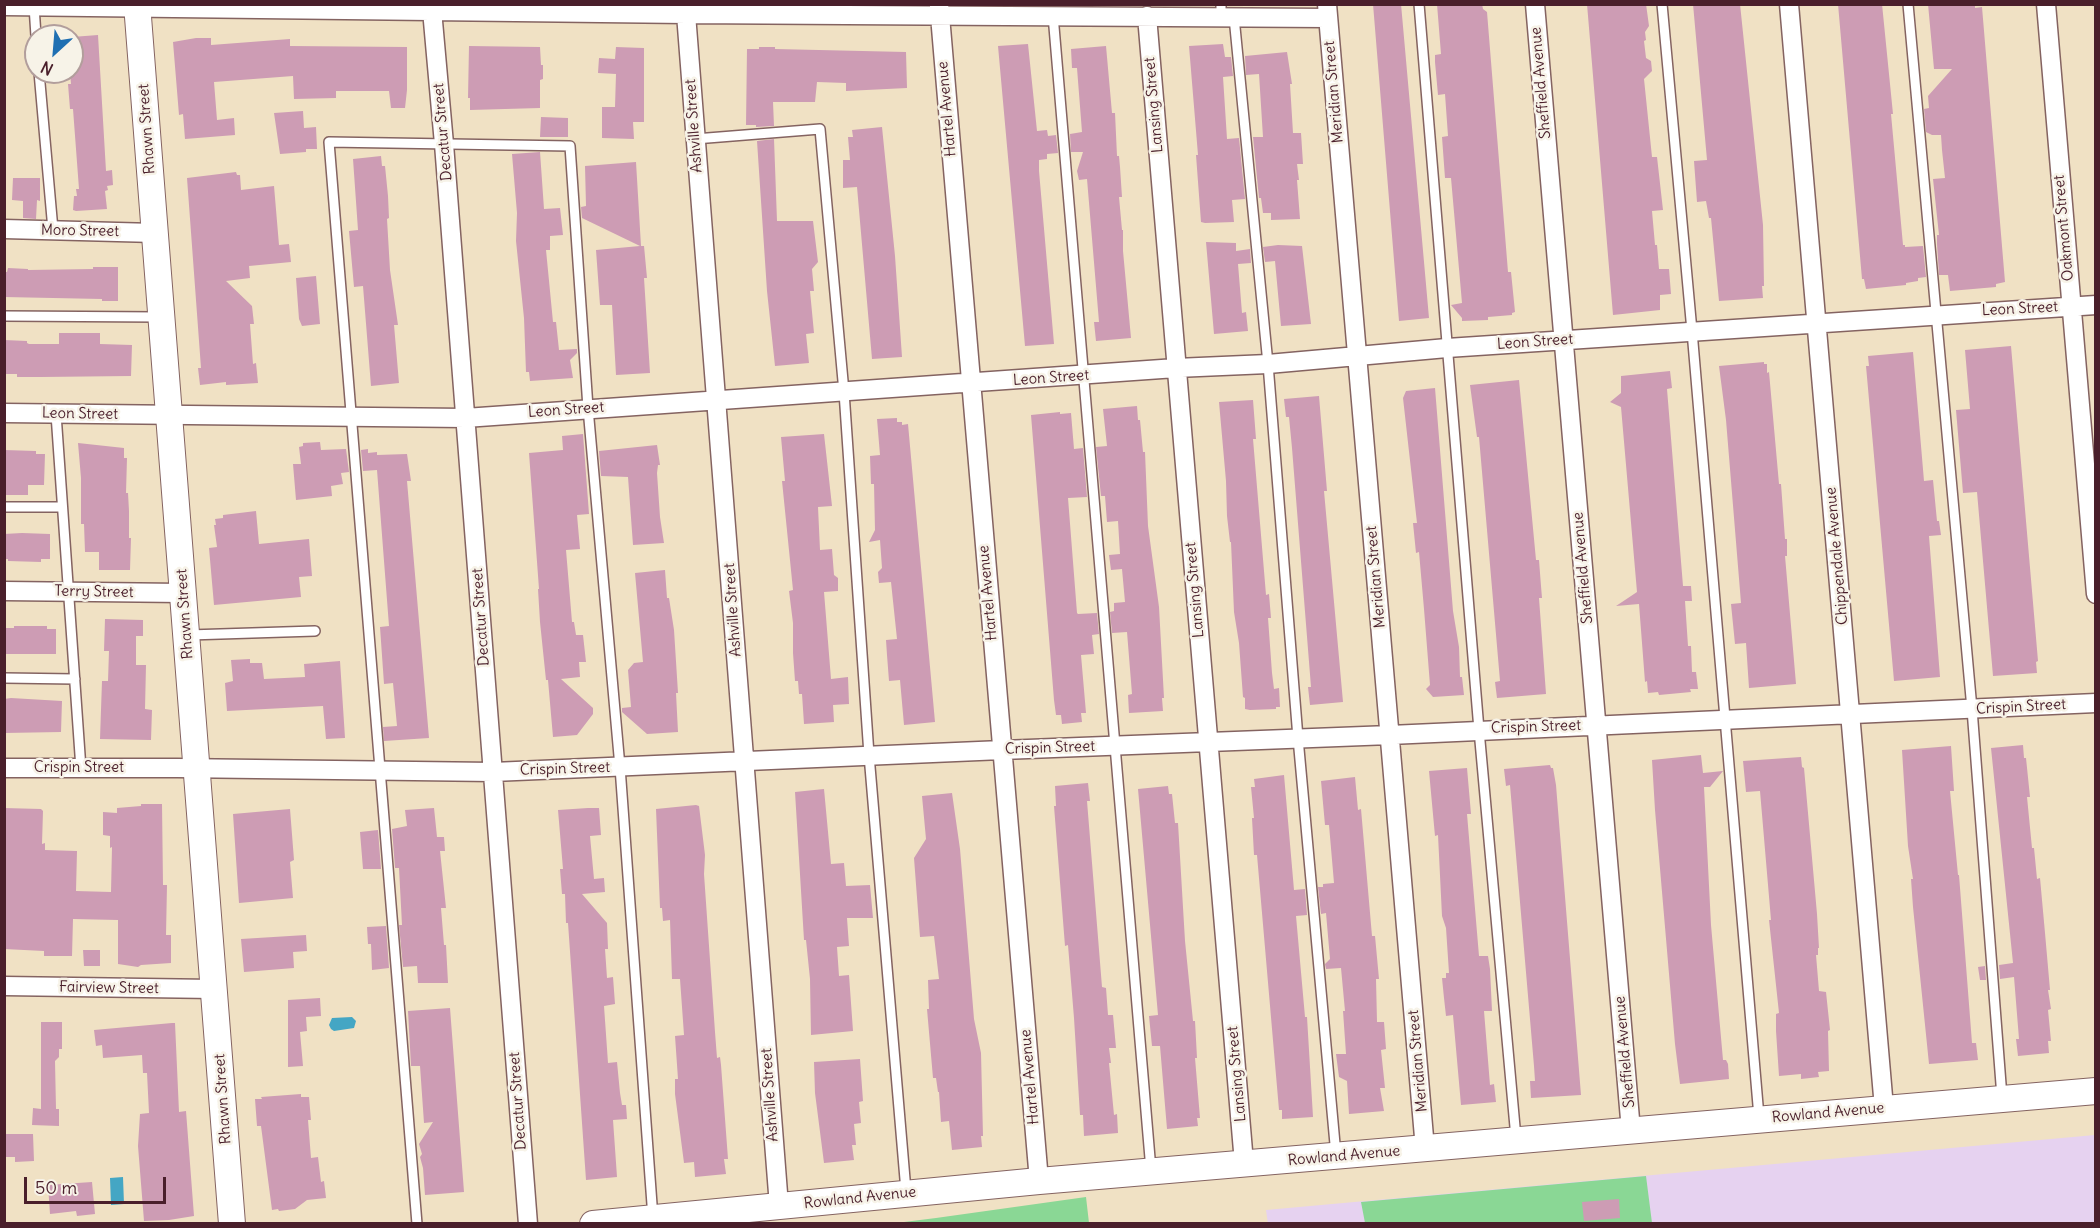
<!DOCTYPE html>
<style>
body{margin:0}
#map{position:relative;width:2100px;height:1228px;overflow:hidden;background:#f0e1c4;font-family:Delius,sans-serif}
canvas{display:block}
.frame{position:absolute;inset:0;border:6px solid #4a1f2b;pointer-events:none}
.north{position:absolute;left:24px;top:24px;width:60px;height:60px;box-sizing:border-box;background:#f7f3e8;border:2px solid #b29e9c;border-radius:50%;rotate:206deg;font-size:16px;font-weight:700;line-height:24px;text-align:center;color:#4a1f2b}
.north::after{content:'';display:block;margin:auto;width:21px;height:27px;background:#1f6fb2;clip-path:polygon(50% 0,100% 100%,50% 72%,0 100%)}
.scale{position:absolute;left:24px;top:1177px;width:142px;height:27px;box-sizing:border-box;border:3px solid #4a1f2b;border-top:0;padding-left:8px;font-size:18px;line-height:21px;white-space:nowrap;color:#4a1f2b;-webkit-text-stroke:4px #f7f3e8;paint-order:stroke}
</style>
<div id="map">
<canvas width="2100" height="1228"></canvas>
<div class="frame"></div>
<div class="north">N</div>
<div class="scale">50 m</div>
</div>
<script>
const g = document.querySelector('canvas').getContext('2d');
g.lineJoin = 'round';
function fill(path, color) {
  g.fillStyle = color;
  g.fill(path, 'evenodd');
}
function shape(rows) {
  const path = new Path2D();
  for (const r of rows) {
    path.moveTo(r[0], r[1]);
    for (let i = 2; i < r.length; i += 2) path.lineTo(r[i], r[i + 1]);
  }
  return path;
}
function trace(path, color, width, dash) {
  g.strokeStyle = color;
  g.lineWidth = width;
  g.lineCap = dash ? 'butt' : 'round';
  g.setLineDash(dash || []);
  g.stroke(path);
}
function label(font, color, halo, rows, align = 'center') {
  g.font = font + ' Delius,sans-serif';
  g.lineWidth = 5;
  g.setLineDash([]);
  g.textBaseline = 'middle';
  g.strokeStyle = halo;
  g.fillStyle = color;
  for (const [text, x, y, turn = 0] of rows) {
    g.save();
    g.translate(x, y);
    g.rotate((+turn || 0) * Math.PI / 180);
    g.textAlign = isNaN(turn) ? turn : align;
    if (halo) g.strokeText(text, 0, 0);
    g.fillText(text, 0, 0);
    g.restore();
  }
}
fill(shape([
 [2095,1135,2095,1223,1268,1224,1266,1210]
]), '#e6d2f0');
fill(shape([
 [1646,1176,1652,1223,1365,1223,1361,1202],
 [1086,1197,1089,1223,896,1223,936,1218]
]), '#8ad795');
fill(shape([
 [352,1017,356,1021,354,1028,334,1031,331,1029,329,1025,332,1018],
 [123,1177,124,1204,111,1205,110,1178]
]), '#44a6c4');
fill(shape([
 [1373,4,1401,4,1429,318,1399,321],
 [1437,4,1482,4,1483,9,1487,12,1508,272,1511,272,1515,312,1512,313,1512,315,1488,317,1488,320,1462,321,1462,318,1451,305,1462,303,1451,178,1445,178,1442,137,1448,136,1445,94,1438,95,1435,62,1435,55,1441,54],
 [1587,4,1646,4,1649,26,1645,32,1646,40,1644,41,1646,58,1651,61,1652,71,1644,79,1652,157,1657,157,1663,210,1652,211,1655,245,1657,245,1659,269,1669,269,1671,294,1660,295,1660,310,1613,315],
 [1693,4,1740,4,1763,225,1764,286,1762,286,1763,298,1719,301,1711,218,1709,218,1706,201,1697,202,1694,161,1707,160],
 [1838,4,1882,4,1893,114,1891,114,1903,245,1905,245,1905,247,1923,246,1926,277,1918,278,1918,281,1906,283,1906,285,1866,289,1864,279,1862,279],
 [1928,4,1975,4,1975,8,1982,7,2005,282,1996,284,1996,287,1950,291,1948,275,1939,275,1937,244,1937,235,1939,235,1933,179,1945,178,1942,150,1941,135,1932,135,1926,132,1924,109,1929,108,1928,96,1952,69,1934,69],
 [98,35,106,171,112,170,113,185,107,186,108,190,105,191,107,209,76,211,73,210,74,196,77,196,76,189,79,189,73,109,70,109,68,84,71,84,70,72,72,72,72,37],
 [196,38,211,38,211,45,290,39,290,46,407,47,407,90,405,108,391,108,389,91,336,91,336,98,294,99,293,76,214,82,217,120,234,118,235,135,185,139,183,114,179,115,173,42],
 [1028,44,1037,131,1047,130,1048,136,1056,135,1058,153,1047,154,1047,159,1039,160,1039,171,1054,344,1025,346,998,46],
 [1223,44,1225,57,1231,57,1233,76,1223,77,1227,139,1239,138,1245,199,1232,200,1234,222,1205,223,1201,222,1196,155,1198,155,1189,46],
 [469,46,540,47,541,65,543,65,543,79,540,80,540,108,470,110,470,98,468,98],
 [1106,46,1112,113,1115,113,1117,156,1119,156,1120,167,1122,197,1119,197,1122,230,1123,230,1123,251,1131,338,1096,341,1094,322,1099,322,1087,179,1079,180,1077,171,1083,152,1071,152,1070,134,1082,132,1077,68,1072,68,1071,49],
 [616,47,644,48,644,122,633,122,634,139,602,138,602,107,615,107,616,74,598,73,599,58,615,59],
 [759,47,775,47,775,49,906,52,907,88,846,91,846,83,817,82,815,102,773,102,774,126,756,127,756,125,746,125,747,49,759,49],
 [1287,52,1292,84,1290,84,1293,133,1301,133,1303,164,1297,164,1299,180,1297,180,1300,219,1271,220,1271,213,1263,213,1261,198,1259,198,1253,137,1263,137,1259,74,1246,75,1245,56],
 [303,111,304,128,316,127,317,149,306,149,306,152,280,154,274,113],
 [541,117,568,118,568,137,540,137],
 [882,127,895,256,902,357,872,359,857,187,843,188,843,160,850,160,848,137,853,137,852,130],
 [774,139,777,221,813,221,818,262,812,269,814,291,810,291,814,333,806,334,809,363,775,366,767,291,757,141],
 [540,152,544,209,560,208,563,235,550,236,550,250,546,250,553,322,556,322,559,350,577,349,577,353,570,360,573,378,530,381,529,372,526,372,524,318,516,241,517,213,512,154],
 [381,156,382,166,385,166,388,196,389,218,387,219,390,270,398,325,394,325,399,383,371,386,363,286,354,287,349,231,358,230,353,159],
 [636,162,641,246,644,246,647,278,644,278,650,373,616,375,612,305,600,305,596,250,640,246,582,218,581,207,586,206,585,166],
 [236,172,237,175,240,175,241,190,274,186,279,245,289,244,291,262,249,266,250,278,226,281,252,306,254,324,250,324,253,364,256,363,258,383,226,385,226,382,200,385,198,368,201,368,187,178],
 [13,178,40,178,40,201,37,200,36,219,23,218,23,201,12,200],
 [1206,242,1236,243,1236,251,1250,249,1251,263,1238,264,1242,313,1246,312,1248,331,1214,334],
 [1278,245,1302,246,1311,324,1281,326,1275,261,1265,262,1263,247],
 [93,267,118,267,118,301,102,301,102,299,4,297,4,272,7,272,8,268,28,269,28,270,93,269],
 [316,276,320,324,302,326,299,319,296,278],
 [59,333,100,333,100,344,132,345,131,376,41,377,17,377,17,374,4,374,4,340,27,341,27,343,29,344,59,344],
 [2011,346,2038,661,2036,662,2037,673,1993,676,1977,492,1963,493,1956,410,1970,409,1965,350],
 [1913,352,1924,481,1933,480,1937,521,1939,521,1941,535,1929,536,1940,677,1894,681,1866,366,1869,366,1868,356],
 [1764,362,1764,364,1767,364,1767,373,1769,372,1779,484,1781,484,1785,539,1787,539,1787,556,1785,556,1796,684,1749,688,1746,643,1735,644,1731,604,1741,603,1726,420,1719,366],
 [1670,371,1672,388,1667,389,1683,586,1691,586,1692,601,1685,601,1688,646,1691,646,1692,672,1696,672,1698,689,1690,689,1691,692,1659,695,1658,692,1648,693,1647,681,1645,682,1639,604,1616,606,1637,592,1621,407,1610,402,1621,393,1621,376],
 [1519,380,1536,560,1539,560,1541,586,1542,598,1539,598,1546,694,1497,698,1495,682,1500,681,1479,437,1477,437,1470,385],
 [1435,388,1453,611,1459,647,1460,677,1462,677,1464,695,1433,697,1426,689,1430,685,1424,609,1419,552,1416,553,1413,523,1417,523,1403,398,1406,391],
 [1319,396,1327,491,1324,491,1343,702,1310,705,1308,687,1311,687,1292,448,1289,417,1286,417,1284,399],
 [1253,400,1256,439,1253,439,1266,595,1269,594,1271,618,1268,618,1272,673,1274,689,1279,688,1280,707,1276,707,1276,709,1250,710,1245,709,1245,698,1243,697,1239,643,1234,612,1231,542,1230,542,1227,516,1226,481,1219,402],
 [1137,406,1138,420,1140,420,1143,452,1145,452,1148,526,1159,607,1164,698,1162,698,1163,711,1129,713,1128,695,1132,694,1127,632,1112,633,1110,612,1114,611,1114,603,1125,602,1122,569,1111,570,1109,555,1120,554,1118,521,1107,522,1105,496,1101,496,1096,447,1107,446,1103,409],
 [1060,412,1060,414,1071,413,1074,449,1083,448,1087,497,1068,498,1077,613,1078,614,1097,613,1099,634,1092,635,1094,654,1081,655,1086,713,1081,713,1082,722,1062,724,1061,715,1056,715,1054,700,1031,415],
 [897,418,897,422,902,422,902,425,908,424,935,722,904,725,900,680,889,681,887,655,886,640,897,639,891,582,879,583,878,572,882,568,880,540,869,542,875,530,874,484,871,484,870,456,880,455,877,419],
 [583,434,589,514,577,515,580,549,566,550,572,622,574,622,576,635,583,635,586,662,579,662,580,677,561,679,593,708,593,714,577,735,553,737,548,680,546,680,540,622,538,589,539,589,529,453,563,450,562,436],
 [824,434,832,506,818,507,820,550,832,549,834,575,838,578,838,591,824,592,831,679,848,677,849,704,833,705,834,722,804,724,802,694,799,694,798,681,795,681,793,653,793,623,789,591,793,590,782,481,785,481,781,437],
 [320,442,321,450,346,449,349,472,341,473,343,484,331,486,332,496,296,500,293,464,301,464,299,447,303,446,303,443],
 [78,443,124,448,124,458,127,458,126,493,128,493,129,511,129,538,131,538,130,570,99,570,99,552,85,552,84,524,81,524,81,478],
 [657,445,660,465,658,465,657,473,660,517,664,543,633,545,628,477,601,476,599,451],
 [368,449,368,453,377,452,377,455,407,454,411,481,407,481,429,738,384,741,383,727,397,726,393,683,384,684,380,627,389,626,377,470,363,471,361,450],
 [4,450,36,451,36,454,45,454,44,485,28,485,28,495,4,495],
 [256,511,259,544,309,539,312,576,299,577,301,597,214,605,209,548,217,547,214,525,216,525,215,519,223,518,223,515],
 [22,533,50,534,50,559,41,559,41,562,8,561,8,559,4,559,4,534],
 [665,570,667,598,669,598,674,630,678,693,676,693,678,732,647,734,622,712,622,708,631,707,628,670,634,663,643,662,635,573],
 [105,619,143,620,143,636,136,636,136,665,146,665,145,709,152,710,151,740,100,739,102,681,108,681,109,651,104,651],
 [14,626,47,626,47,629,56,629,56,654,4,654,4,628,14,628],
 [250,659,250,663,262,663,264,679,305,677,304,664,340,661,345,738,326,739,323,706,227,711,225,683,233,681,231,660],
 [11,698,62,701,61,732,4,733,4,699],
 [2023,745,2024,758,2026,758,2030,797,2027,797,2032,848,2034,848,2037,879,2040,878,2045,933,2050,990,2048,990,2051,1009,2048,1010,2051,1041,2048,1041,2049,1053,2018,1056,2016,1039,2019,1039,2014,977,2000,979,1999,965,2013,963,1991,748],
 [1951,746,1954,791,1950,791,1958,875,1959,875,1972,1043,1976,1043,1978,1060,1929,1064,1913,907,1911,879,1913,879,1908,846,1902,750],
 [1701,755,1703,773,1723,771,1710,787,1704,787,1711,925,1723,1060,1726,1060,1728,1064,1729,1079,1680,1084,1675,1044,1655,810,1652,760],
 [1801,757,1802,767,1804,768,1817,914,1819,948,1818,948,1818,955,1816,955,1819,991,1826,992,1830,1030,1828,1031,1829,1071,1818,1072,1819,1077,1801,1079,1801,1074,1779,1076,1776,1031,1776,1014,1779,1013,1769,920,1771,920,1760,791,1746,792,1743,761],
 [1550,765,1551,768,1553,768,1556,785,1581,1095,1531,1098,1530,1081,1535,1081,1534,1066,1510,785,1506,786,1504,769],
 [1467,768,1471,814,1467,814,1479,956,1488,956,1490,969,1492,1011,1484,1011,1490,1085,1494,1084,1496,1102,1461,1105,1453,1015,1446,1016,1444,998,1442,978,1446,978,1446,973,1449,973,1446,928,1442,916,1438,835,1435,836,1429,771],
 [1284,775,1294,890,1305,889,1307,915,1296,916,1305,1017,1307,1017,1313,1117,1282,1119,1282,1110,1279,1110,1257,855,1254,855,1252,818,1254,818,1251,787,1255,787,1254,779],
 [1355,777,1358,810,1361,809,1372,936,1375,936,1379,979,1376,979,1377,1022,1384,1022,1386,1049,1381,1050,1385,1088,1380,1088,1384,1111,1349,1114,1347,1081,1339,1077,1336,1054,1346,1054,1343,1011,1345,1011,1341,968,1326,969,1325,964,1330,959,1326,913,1321,914,1318,887,1323,887,1323,884,1334,883,1329,825,1325,825,1321,781],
 [1088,783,1090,801,1087,801,1102,987,1106,988,1108,1015,1113,1015,1116,1048,1109,1048,1111,1063,1109,1063,1114,1115,1117,1114,1118,1133,1084,1136,1083,1115,1080,1115,1074,1018,1068,945,1065,946,1054,806,1056,806,1055,786],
 [1168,786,1169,794,1172,794,1175,823,1178,823,1185,941,1193,1021,1195,1021,1197,1058,1195,1058,1200,1118,1197,1118,1198,1126,1167,1129,1160,1046,1152,1046,1149,1016,1158,1015,1138,789],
 [824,789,831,864,844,863,846,886,870,885,873,918,847,918,849,946,837,947,839,976,849,975,853,1031,811,1035,810,979,806,940,804,940,795,792],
 [952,793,960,849,974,1019,981,1053,983,1136,981,1136,982,1147,952,1150,949,1121,941,1122,939,1092,938,1092,936,1078,933,1078,927,1009,929,1009,928,980,939,979,934,936,920,937,914,858,926,839,922,796],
 [141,804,162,804,163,885,167,885,166,935,171,935,171,963,141,965,138,967,118,964,118,920,73,919,72,956,44,956,44,951,4,949,4,808,41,809,43,811,42,844,45,843,45,850,77,851,76,891,111,892,112,847,110,848,110,836,103,835,103,812,117,813,117,808,141,806],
 [696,805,699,806,705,855,704,874,715,1032,717,1058,720,1057,721,1065,728,1159,724,1159,726,1174,695,1177,694,1162,684,1163,675,1094,675,1079,678,1079,675,1036,684,1035,680,979,672,979,670,920,663,921,662,908,660,908,656,809],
 [434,808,437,837,444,837,445,851,440,851,446,908,441,908,444,945,446,945,448,983,418,983,417,966,403,967,399,925,402,925,399,868,395,868,392,829,407,826,405,810],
 [588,808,599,808,601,835,590,836,594,879,604,878,605,892,582,894,607,923,608,949,605,949,607,978,613,977,615,1004,604,1006,608,1063,617,1062,620,1093,622,1105,626,1105,627,1119,613,1120,617,1177,586,1180,568,923,566,923,565,894,562,894,560,869,563,869,558,810],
 [290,809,294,860,290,862,293,898,239,903,233,814],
 [378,830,381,869,363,869,360,832],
 [386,926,389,968,372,970,371,944,368,944,367,927],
 [306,935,307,951,293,952,294,968,244,972,241,939],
 [83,950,100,950,100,966,84,966],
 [1985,966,1986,980,1980,980,1978,967],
 [320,998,321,1016,306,1017,307,1031,300,1032,303,1066,288,1067,288,1000],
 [450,1008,464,1192,425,1195,423,1168,420,1157,422,1154,419,1144,433,1122,424,1123,420,1066,411,1066,408,1011],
 [41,1022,62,1022,62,1049,59,1049,59,1057,55,1061,56,1109,59,1109,59,1126,32,1125,33,1108,41,1109],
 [172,1023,175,1023,179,1112,186,1111,194,1216,169,1220,144,1221,138,1146,140,1114,149,1113,147,1073,143,1073,142,1055,103,1058,102,1045,96,1046,94,1030],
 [860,1059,863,1101,859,1102,861,1123,854,1124,856,1145,852,1145,854,1160,824,1163,815,1093,814,1062],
 [301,1094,301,1097,309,1097,311,1120,308,1120,311,1158,318,1157,321,1182,324,1181,326,1198,307,1200,295,1209,279,1211,278,1209,272,1210,261,1126,257,1126,255,1099,262,1099,261,1097],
 [4,1134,33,1134,34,1161,15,1162,15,1157,4,1157],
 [92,1182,95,1214,77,1216,76,1211,50,1214,48,1185],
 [1619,1199,1620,1218,1584,1221,1582,1202]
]), '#cd9cb4');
const lane = shape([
 [1221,4,1221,17],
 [1419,4,1479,730,1516,1138],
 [1662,4,1692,331,1759,1117],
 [1908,4,1972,709,2002,1097],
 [34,6,36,36],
 [1053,15,1151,1170],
 [1234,17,1268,364,1298,738,1336,1155],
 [39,72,53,230],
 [695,139,820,129,844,392,869,755,906,1191],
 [4,316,159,317],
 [56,414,81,769],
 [4,507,62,507],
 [189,635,315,631],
 [4,678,75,679],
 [417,1224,329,142,570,146,588,408,620,767,653,1218]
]);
const street = shape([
 [939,4,1039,1181],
 [1327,4,1425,1149],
 [1535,4,1631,1131],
 [1789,4,1884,1108],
 [2046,4,2096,594],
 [4,6,686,14,1328,18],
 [432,10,444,144,528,1224],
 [686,14,779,1206],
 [1147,16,1244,1163],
 [4,229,155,233],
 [4,413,465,418,1176,368,1268,364,1447,348,2096,305],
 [4,591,183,593],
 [4,768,177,768,493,772,1002,750,1390,735,2096,703],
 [4,986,214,989]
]);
const secondary = shape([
 [137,4,232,1224],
 [593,1224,1039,1181,2096,1091]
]);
trace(lane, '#846361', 12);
trace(street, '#846361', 21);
trace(secondary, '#846361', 28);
trace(lane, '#fff', 9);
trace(street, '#fff', 18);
trace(secondary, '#fff', 26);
label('15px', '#4a1f2b', '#f7f3e8', [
 ["Sheffield Avenue",1541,83,-95],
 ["Meridian Street",1334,92,-95],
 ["Lansing Street",1154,105,-95],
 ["Hartel Avenue",947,109,-95],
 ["Ashville Street",694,126,-94],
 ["Rhawn Street",147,129,-94],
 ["Decatur Street",443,132,-95],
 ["Oakmont Street",2064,228,-95],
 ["Moro Street",80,231,1],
 ["Leon Street",2020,309,-3],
 ["Leon Street",1535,342,-4],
 ["Leon Street",1051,378,-4],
 ["Leon Street",566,410,-4],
 ["Leon Street",80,414,1],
 ["Chippendale Avenue",1837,556,-95],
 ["Sheffield Avenue",1583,568,-95],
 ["Meridian Street",1376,577,-95],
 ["Lansing Street",1195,590,-95],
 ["Terry Street",94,592,1],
 ["Hartel Avenue",988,593,-95],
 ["Ashville Street",733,610,-94],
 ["Rhawn Street",185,614,-94],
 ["Decatur Street",481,617,-94],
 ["Crispin Street",2021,707,-3],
 ["Crispin Street",1536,727,-2],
 ["Crispin Street",1050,748,-2],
 ["Crispin Street",79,768],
 ["Crispin Street",565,769,-2],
 ["Fairview Street",109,988,1],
 ["Sheffield Avenue",1625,1052,-95],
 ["Meridian Street",1418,1061,-95],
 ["Lansing Street",1237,1074,-95],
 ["Hartel Avenue",1030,1077,-95],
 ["Ashville Street",770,1095,-94],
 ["Rhawn Street",223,1099,-94],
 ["Decatur Street",518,1101,-94],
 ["Rowland Avenue",1828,1113,-5],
 ["Rowland Avenue",1344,1156,-5],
 ["Rowland Avenue",860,1198,-6]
]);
</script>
